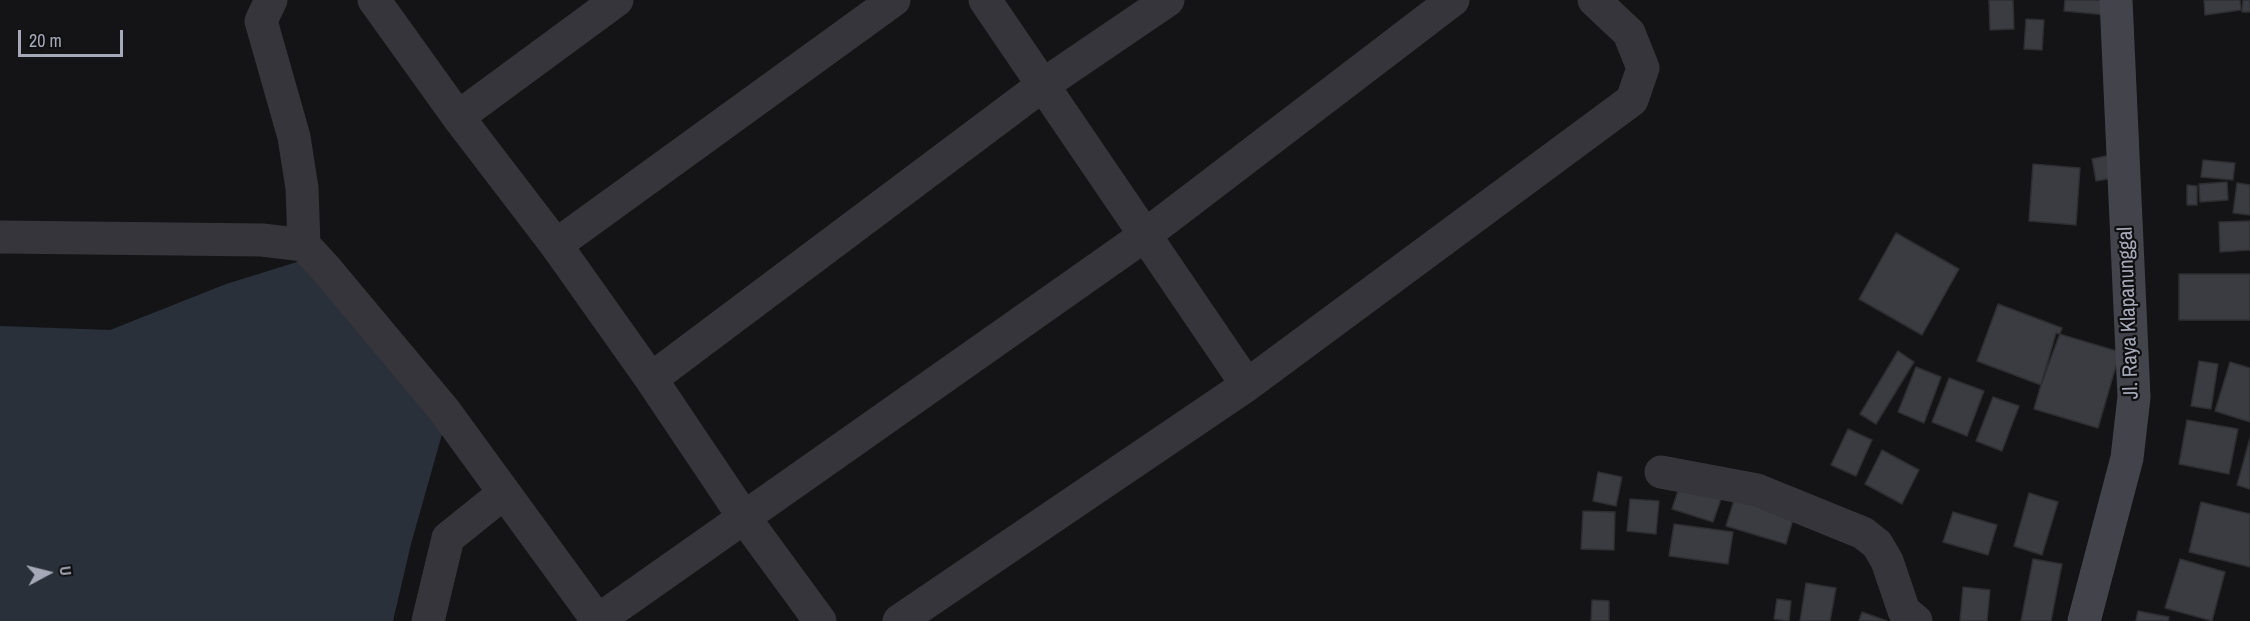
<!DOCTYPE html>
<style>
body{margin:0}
#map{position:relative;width:2250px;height:621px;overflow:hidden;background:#141416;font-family:"Archivo Narrow",sans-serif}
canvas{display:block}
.north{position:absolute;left:18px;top:543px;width:60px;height:60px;-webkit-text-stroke:4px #0f0f11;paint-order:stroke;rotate:83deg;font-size:16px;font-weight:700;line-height:24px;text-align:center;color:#a5a8b7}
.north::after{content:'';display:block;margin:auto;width:21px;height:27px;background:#a5a8b7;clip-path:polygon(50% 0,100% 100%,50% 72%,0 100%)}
.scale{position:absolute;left:18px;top:30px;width:105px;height:27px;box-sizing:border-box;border:3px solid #a5a8b7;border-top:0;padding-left:8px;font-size:18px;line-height:21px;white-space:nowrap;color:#a5a8b7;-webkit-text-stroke:4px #0f0f11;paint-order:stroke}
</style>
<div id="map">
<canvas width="2250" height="621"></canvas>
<div class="north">U</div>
<div class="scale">20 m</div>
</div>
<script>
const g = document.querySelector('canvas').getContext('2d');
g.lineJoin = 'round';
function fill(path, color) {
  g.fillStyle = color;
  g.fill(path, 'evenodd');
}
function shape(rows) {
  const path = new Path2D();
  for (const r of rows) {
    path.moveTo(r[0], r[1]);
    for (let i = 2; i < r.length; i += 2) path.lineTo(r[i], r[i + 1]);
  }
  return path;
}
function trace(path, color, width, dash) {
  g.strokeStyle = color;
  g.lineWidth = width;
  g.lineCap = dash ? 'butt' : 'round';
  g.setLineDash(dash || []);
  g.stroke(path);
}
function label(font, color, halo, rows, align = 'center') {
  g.font = font + ' "Archivo Narrow",sans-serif';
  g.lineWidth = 4.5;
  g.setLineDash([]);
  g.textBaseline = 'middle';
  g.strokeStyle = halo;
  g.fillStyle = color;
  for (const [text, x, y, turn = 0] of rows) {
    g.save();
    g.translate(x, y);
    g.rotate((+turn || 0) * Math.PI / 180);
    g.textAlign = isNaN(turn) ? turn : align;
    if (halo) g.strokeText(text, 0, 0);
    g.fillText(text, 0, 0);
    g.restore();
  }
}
fill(shape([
 [313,257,446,420,411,544,393,621,0,621,0,326,110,330,226,284]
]), '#29303a');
const building = shape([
 [1989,0,2013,0,2014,29,1990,30,1989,0],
 [2065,0,2108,0,2107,15,2064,11,2065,0],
 [2204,0,2240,0,2241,10,2205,15,2204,0],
 [2243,0,2250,0,2250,12,2242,12,2243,0],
 [2026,19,2044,20,2042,50,2024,49,2026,19],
 [2110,155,2114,178,2096,181,2092,159,2110,155],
 [2203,160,2235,163,2233,180,2201,177,2203,160],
 [2033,164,2080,168,2076,225,2029,221,2033,164],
 [2227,182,2228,200,2200,202,2199,184,2227,182],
 [2237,183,2250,185,2250,215,2233,213,2237,183],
 [2187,185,2197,186,2197,205,2187,205,2187,185],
 [2250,221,2250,250,2220,252,2219,222,2250,221],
 [1896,233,1959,269,1922,335,1859,299,1896,233],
 [2179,274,2250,274,2250,320,2179,320,2179,274],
 [1998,304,2062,328,2041,385,1977,361,1998,304],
 [2056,333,2120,352,2098,428,2034,409,2056,333],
 [1898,351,1914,362,1876,424,1860,414,1898,351],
 [2199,361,2218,364,2211,409,2191,406,2199,361],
 [2230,362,2250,368,2250,422,2215,411,2230,362],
 [1916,367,1941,377,1924,423,1898,412,1916,367],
 [1949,378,1984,391,1967,436,1932,422,1949,378],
 [1993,397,2019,406,2002,451,1976,441,1993,397],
 [2187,420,2238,429,2229,474,2179,464,2187,420],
 [1848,429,1872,440,1856,476,1831,465,1848,429],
 [2250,438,2250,489,2237,485,2250,438],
 [1882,450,1919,470,1902,504,1865,484,1882,450],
 [1598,472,1622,477,1616,506,1593,501,1598,472],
 [1681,482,1722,496,1713,522,1672,509,1681,482],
 [2029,493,2058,502,2042,555,2014,546,2029,493],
 [1736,494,1795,512,1786,544,1726,526,1736,494],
 [1630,499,1659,501,1656,534,1627,531,1630,499],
 [2201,502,2250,514,2250,567,2189,552,2201,502],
 [1583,511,1615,512,1614,550,1581,549,1583,511],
 [1953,512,1997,525,1988,555,1943,542,1953,512],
 [1674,524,1733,532,1728,564,1669,556,1674,524],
 [2033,559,2062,564,2051,621,2021,621,2033,559],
 [2180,559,2225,572,2212,621,2165,608,2180,559],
 [1806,583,1836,588,1830,621,1800,621,1806,583],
 [1963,587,1990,590,1987,621,1960,621,1963,587],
 [1777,599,1791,601,1789,621,1774,619,1777,599],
 [1592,600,1609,601,1609,621,1591,621,1592,600],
 [2138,611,2169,617,2168,621,2136,621,2138,611],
 [1862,612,1887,621,1859,621,1862,612]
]);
fill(building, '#3b3c41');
trace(building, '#2e2e32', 1.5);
trace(shape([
 [271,0,261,21,294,137,302,188,304,245],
 [374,0,458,117,556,245,651,379,743,516,820,621],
 [985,0,1247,385],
 [458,117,617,0],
 [0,237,262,240,304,245,327,270,444,410,598,621],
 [556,245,894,0],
 [651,379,1043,85,1168,0],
 [1661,472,1757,490,1863,533,1877,544,1887,561,1904,611,1916,621],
 [428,621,448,538,504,493],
 [597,621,1144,236,1453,0],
 [899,621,1247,385,1632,100,1643,68,1629,33,1594,0]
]), '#35353b', 33);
trace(shape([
 [2084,621,2127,458,2134,397,2116,0]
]), '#43434b', 33);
label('21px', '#a5a8b7', '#0f0f11', [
 ["Jl. Raya Klapanunggal",2129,313,-92]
]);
</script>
